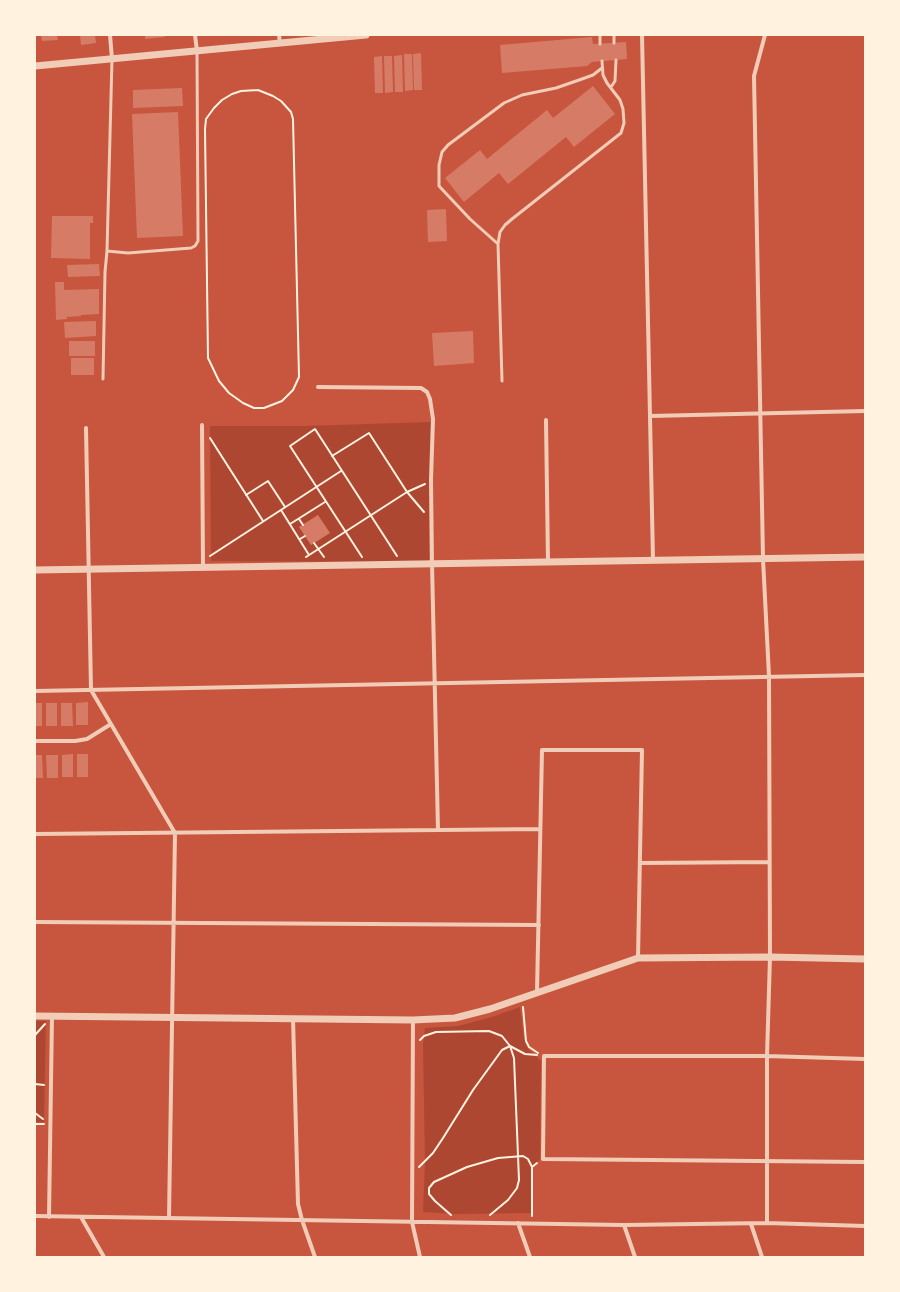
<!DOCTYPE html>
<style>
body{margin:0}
#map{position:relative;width:900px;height:1292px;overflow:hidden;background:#c8553d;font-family:Karla,sans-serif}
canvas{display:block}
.frame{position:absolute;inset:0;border:36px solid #fff3e0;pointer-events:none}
</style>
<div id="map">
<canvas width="900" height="1292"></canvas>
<div class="frame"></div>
</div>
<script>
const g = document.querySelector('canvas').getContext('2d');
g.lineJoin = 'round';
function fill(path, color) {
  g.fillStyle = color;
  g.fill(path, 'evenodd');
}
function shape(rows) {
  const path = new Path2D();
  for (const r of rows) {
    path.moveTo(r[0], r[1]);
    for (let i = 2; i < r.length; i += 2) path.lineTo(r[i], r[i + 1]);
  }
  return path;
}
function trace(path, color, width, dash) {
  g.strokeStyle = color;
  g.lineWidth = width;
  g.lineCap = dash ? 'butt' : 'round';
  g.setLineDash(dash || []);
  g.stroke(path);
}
fill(shape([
 [431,422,429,481,429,562,211,561,210,426,304,426],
 [520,1007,524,1039,528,1049,541,1061,540,1159,533,1168,531,1213,457,1214,423,1212,425,1163,423,1045,425,1028,458,1026,492,1017],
 [35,1021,46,1021,44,1122,35,1122]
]), '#ae4732');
fill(shape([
 [41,35,57,35,58,40,42,41],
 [80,35,95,35,96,43,81,45],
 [145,35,164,35,165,37,145,39],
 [592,37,593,44,626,42,627,59,592,62,587,66,502,73,500,45],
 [421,53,422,90,414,90,413,54],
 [404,54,412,54,413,90,405,91],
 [402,55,403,92,395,92,394,56],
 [382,56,383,93,375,93,374,57],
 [384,56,392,56,393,92,385,93],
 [593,86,615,114,574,147,566,137,508,184,499,173,464,202,445,178,480,150,487,159,547,110,553,118],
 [182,88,183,106,133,108,133,90],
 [178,112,183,236,137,238,132,114],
 [446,209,447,241,428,242,427,210],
 [52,216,93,216,93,223,90,223,90,259,51,258],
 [99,264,100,276,68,277,67,265],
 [55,282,64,282,64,290,99,289,99,314,81,315,81,316,67,317,67,319,56,320],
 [96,321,96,336,65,338,64,322],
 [473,331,474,363,434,366,432,333],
 [69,341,95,341,95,356,69,356],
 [71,358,94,358,94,375,71,375],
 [318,515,330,533,311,545,299,527],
 [88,702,88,725,76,725,76,703],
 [35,703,42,703,42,726,35,726],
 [46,703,57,703,57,726,46,726],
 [61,703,72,703,73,726,61,726],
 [73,754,73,777,62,777,62,755],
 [77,754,88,754,88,777,77,777],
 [35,755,42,755,43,778,35,778],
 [46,755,58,755,58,778,47,778]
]), '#d67c66');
trace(shape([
 [258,90,273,96,281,101,291,112,293,119,299,377,293,390,282,401,264,408,254,408,243,403,229,393,219,381,208,358,205,129,206,119,214,108,222,100,232,94,241,91,258,90],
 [210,438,263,521],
 [332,456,369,433,407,492,424,512],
 [246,495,268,481,285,507],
 [281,510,309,555],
 [299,519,303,525],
 [290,524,325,502],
 [300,539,305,536],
 [314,543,324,557],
 [210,556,341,471],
 [306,557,407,492,425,484],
 [362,557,290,446,315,429,397,556],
 [523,1007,526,1041,529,1047,538,1053],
 [35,1035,45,1024],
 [420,1040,424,1036,436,1032,489,1031,502,1036,510,1046,514,1058,519,1180,517,1188,508,1200,490,1215],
 [35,1084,44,1085],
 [35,1113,43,1119],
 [35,1124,44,1124],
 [419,1167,433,1153,443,1138,473,1090,502,1050,510,1046,525,1054,537,1055],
 [451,1215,435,1201,429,1194,429,1188,434,1182,467,1167,498,1158,523,1156,528,1159,532,1167],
 [532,1216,532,1167,537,1163]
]), '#fff3e0', 2);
trace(shape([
 [600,35,600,44],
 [614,35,614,43],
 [112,59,107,251,128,253,191,248,195,246,198,241,197,51],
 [611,87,615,81,616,60],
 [498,244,470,219,439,186,439,165,442,152,448,145,504,103,522,95,556,88,582,79,593,75,602,68],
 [103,379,105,272,107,251],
 [502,381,498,244,500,232,505,225,512,219,621,133,624,123,623,109,620,100,607,83,603,75,602,61]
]), '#f1ccb7', 3);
trace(shape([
 [110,35,112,59],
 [195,35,197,51],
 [279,35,280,43],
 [642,35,653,560],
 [765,35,754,76,763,559,769,676,770,957,767,1056,767,1223],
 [318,387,421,388,427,392,430,399,433,419,431,480,432,564,438,830],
 [650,416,865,411],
 [546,420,548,562],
 [202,425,203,567],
 [86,428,91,690,175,833,169,1218],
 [35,691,865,675],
 [35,741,75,741,87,739,111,724],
 [35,834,540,829],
 [640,863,769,862],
 [35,922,539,925],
 [537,992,542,750,642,750,638,958],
 [293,1018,298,1204,302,1220,315,1257],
 [413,1020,412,1222,420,1257],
 [865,1059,767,1056,544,1056,543,1159,865,1162],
 [35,1216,624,1225,767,1223,865,1226],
 [49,1217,52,1016],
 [81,1217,104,1257],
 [518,1223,530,1257],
 [751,1224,762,1257],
 [624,1225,635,1257]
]), '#f1ccb7', 4);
trace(shape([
 [35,66,366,35],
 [35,570,865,557],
 [35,1016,413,1020,455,1018,490,1009,638,958,770,957,865,959]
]), '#f1ccb7', 7);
</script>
